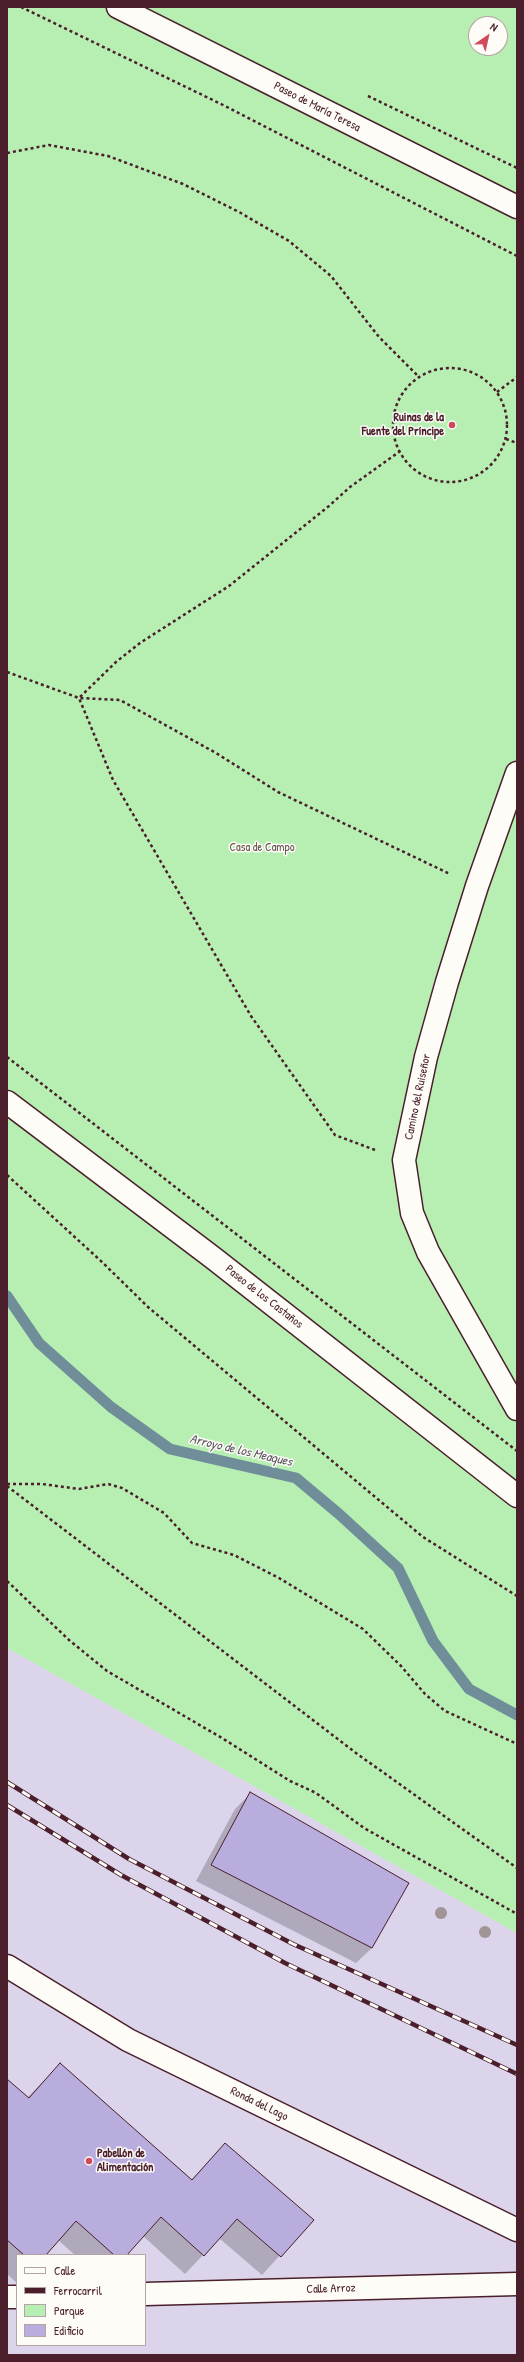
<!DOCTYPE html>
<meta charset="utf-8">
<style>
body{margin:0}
#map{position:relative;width:524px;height:2362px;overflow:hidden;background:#e9e4ef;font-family:"Patrick Hand",sans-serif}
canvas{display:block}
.frame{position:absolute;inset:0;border:8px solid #4a1f2b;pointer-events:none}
.legend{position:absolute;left:16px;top:2254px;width:130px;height:92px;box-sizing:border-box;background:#fdfcf7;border:1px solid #b5a4a5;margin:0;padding:5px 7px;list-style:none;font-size:12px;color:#4a1f2b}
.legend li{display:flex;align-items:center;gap:8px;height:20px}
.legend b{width:20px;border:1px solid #b5a4a5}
.north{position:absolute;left:468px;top:16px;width:40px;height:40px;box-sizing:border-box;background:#fdfcf7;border:1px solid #b5a4a5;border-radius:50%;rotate:34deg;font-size:11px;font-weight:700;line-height:16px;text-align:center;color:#4a1f2b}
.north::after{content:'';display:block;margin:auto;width:14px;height:18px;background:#d1495b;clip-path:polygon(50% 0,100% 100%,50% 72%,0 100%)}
</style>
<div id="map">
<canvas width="524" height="2362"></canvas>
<div class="frame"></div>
<ul class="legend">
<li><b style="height:5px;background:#fdfcf7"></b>Calle</li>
<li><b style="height:5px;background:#4a1f2b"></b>Ferrocarril</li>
<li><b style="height:11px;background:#b7efb2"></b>Parque</li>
<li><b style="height:11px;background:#b9addd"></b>Edificio</li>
</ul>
<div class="north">N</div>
</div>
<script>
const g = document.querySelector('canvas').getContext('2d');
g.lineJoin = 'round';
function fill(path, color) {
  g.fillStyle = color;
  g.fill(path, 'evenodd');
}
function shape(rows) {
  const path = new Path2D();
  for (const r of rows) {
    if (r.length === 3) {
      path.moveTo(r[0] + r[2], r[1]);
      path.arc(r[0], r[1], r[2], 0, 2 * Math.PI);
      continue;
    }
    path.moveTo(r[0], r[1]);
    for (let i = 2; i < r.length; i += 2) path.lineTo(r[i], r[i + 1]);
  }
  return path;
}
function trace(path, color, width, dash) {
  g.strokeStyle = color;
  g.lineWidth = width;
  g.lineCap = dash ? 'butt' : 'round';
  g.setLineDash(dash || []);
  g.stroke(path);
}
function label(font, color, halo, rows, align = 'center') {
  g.font = font + ' "Patrick Hand",sans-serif';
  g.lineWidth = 3;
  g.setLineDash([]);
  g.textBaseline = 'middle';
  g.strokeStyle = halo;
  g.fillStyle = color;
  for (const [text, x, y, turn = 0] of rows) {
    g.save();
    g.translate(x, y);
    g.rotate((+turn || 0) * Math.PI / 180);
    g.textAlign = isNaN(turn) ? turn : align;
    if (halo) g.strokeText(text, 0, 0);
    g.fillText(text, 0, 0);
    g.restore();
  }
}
fill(shape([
 [7,1648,517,1933,517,2355,7,2355],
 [17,2255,145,2255,145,2345,17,2345]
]), '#dbd4ea');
fill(shape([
 [7,7,517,7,517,1933,7,1648],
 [476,24,500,24,500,48,476,48]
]), '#b7efb2');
fill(shape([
 [250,1794,372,1948,356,1963,196,1881,235,1809],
 [60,2064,191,2180,225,2144,312,2220,262,2275,219,2238,185,2274,143,2236,126,2255,75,2255,58,2240,44,2255,17,2255,17,2283,7,2274,7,2080,27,2098]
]), '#0003');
trace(shape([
 [7,1296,39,1343,111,1407,170,1449,296,1478,339,1514,398,1568,433,1641,469,1689,517,1715]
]), '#6f8e99', 11);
const building = shape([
 [250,1792,409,1883,372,1948,211,1865,250,1792],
 [60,2063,192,2180,225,2143,314,2220,281,2257,237,2219,204,2256,161,2217,127,2255,114,2255,76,2221,46,2255,24,2255,7,2240,7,2079,29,2098,60,2063]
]);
fill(building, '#b9addd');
trace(building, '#4a1f2b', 1);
const minor = shape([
 [118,7,517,207],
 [517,773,477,886,447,982,426,1057,404,1160,412,1213,428,1252,517,1409],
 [7,1102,212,1257,517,1496],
 [7,1966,128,2040,517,2230],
 [145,2294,517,2284],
 [7,2297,17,2297]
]);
trace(minor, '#4a1f2b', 25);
trace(shape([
 [21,7,223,105,517,256],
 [368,96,517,168],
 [7,153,49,145,108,156,183,184,239,212,289,241,331,276,379,337,419,377],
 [450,425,57],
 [497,392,517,377],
 [506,439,517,443],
 [7,672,79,698,120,700,216,753,278,792,450,874],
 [7,1057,517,1451],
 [375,1150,335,1135,251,1016,113,780,79,698,116,662,140,643,229,586,329,506,350,487,399,452],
 [7,1175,102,1262,148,1307,423,1537,517,1596],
 [7,1484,42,1484,79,1489,108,1484,122,1488,164,1513,192,1543,234,1555,279,1578,363,1629,401,1666,425,1694,445,1711,517,1744],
 [7,1486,356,1753,517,1868],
 [7,1581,69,1640,107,1671,222,1738,290,1781,316,1793,364,1828,517,1914]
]), '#4a1f2b', 2.5, [3, 3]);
trace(minor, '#fdfcf7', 22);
const rail = shape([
 [7,1782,129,1859,293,1944,517,2045],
 [7,1805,121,1875,285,1963,517,2074]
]);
trace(rail, '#4a1f2b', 4.5);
trace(rail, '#fdfcf7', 3, [9]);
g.fillStyle = '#a09496';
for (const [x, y] of [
 [441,1913],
 [485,1932]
]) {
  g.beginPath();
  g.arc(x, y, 6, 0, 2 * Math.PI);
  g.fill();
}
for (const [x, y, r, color] of [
 [452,425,4,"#d1495b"],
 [89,2161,4,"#d1495b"]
]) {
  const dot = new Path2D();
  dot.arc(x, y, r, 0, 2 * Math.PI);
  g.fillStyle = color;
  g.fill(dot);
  trace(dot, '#fdfcf7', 1.5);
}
label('12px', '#4a1f2b', '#fdfcf7', [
 ["Paseo de María Teresa",317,107,27],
 ["Camino del Ruiseñor",418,1097,-78],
 ["Paseo de los Castaños",264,1297,38],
 ["Ronda del Lago",259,2104,26],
 ["Calle Arroz",331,2289,-2]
]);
label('bold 12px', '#4a1f2b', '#fdfcf7', [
 ["Ruinas de la",444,418],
 ["Fuente del Príncipe",444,432],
 ["Pabellón de",97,2154,"left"],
 ["Alimentación",97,2168,"left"]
], 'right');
label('12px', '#65534d', '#fdfcf7', [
 ["Casa de Campo",262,848]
]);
label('italic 13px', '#5c5662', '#fdfcf7', [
 ["Arroyo de los Meaques",241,1451,13]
]);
</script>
